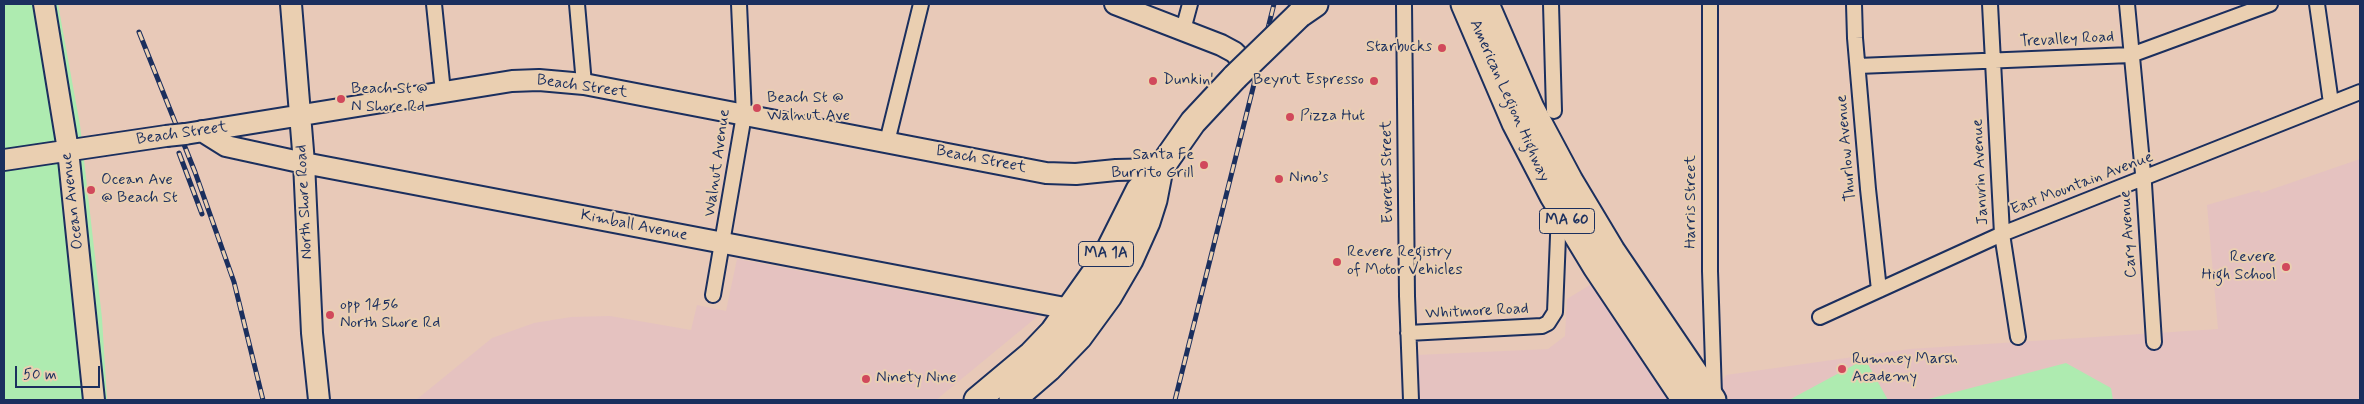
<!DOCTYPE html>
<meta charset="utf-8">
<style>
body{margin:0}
#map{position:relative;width:2364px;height:404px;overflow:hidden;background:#e8c9b8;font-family:Mynerve,sans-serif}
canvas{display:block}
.frame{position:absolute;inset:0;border:5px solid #1b2f5e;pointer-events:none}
.scale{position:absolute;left:15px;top:366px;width:85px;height:22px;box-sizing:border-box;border:2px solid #1b2f5e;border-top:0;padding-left:6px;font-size:15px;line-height:18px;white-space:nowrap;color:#1b2f5e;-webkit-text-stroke:4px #eacfb1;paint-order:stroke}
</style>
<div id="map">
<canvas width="2364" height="404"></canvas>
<div class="frame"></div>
<div class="scale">50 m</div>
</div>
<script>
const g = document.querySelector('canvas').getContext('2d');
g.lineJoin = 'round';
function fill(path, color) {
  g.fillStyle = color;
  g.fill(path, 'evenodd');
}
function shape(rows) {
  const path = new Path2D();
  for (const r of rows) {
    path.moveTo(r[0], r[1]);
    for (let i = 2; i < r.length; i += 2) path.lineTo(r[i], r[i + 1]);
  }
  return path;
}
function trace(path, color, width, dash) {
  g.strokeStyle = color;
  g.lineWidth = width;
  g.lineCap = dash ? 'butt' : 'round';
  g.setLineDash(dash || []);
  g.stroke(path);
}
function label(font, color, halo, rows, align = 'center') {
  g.font = font + ' Mynerve,sans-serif';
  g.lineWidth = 4;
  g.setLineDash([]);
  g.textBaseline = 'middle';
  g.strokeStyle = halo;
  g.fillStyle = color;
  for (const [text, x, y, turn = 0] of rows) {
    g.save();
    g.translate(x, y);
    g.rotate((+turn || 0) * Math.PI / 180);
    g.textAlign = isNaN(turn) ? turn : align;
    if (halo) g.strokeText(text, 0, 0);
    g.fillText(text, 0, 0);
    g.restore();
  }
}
fill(shape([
 [2360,159,2360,400,1730,400,1720,386,1726,375,1910,349,2218,329,2207,205,2259,190,2261,193],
 [737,259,1038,316,936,400,416,400,492,338,534,323,571,317,610,316,691,330,697,305,726,311],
 [1598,280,1676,400,1417,400,1416,355,1548,349,1565,336,1567,299]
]), '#e5c2c0');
fill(shape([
 [4,4,58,4,80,125,102,318,107,400,4,400],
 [1865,359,1888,400,1789,400],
 [2066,363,2111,388,2113,400,1925,400]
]), '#aeebb0');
const street = shape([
 [434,4,443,92],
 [577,4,584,84],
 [1404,4,1407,296,1411,400],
 [1551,4,1554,111],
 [1710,4,1710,271,1714,395],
 [1854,4,1855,38,1868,189,1879,290],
 [1990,4,2002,234,2018,337],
 [2127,4,2144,184,2154,342],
 [2317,4,2331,103],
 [1183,30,1190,4],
 [1858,66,2131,55,2270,4],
 [887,142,921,4],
 [713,295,744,115,739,4],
 [1820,317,2002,234,2360,92],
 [1408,333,1542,326,1548,323,1555,312,1559,211]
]);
const secondary = shape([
 [44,4,68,150,94,400],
 [291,4,304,163,312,333,319,400],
 [1115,4,1221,45,1234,52,1247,65],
 [202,131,226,146,304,163,1070,309],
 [185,134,512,81,539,80,584,84,1046,173,1076,174,1116,170,1160,169],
 [4,160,166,136]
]);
const highway = shape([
 [1464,4,1515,123,1553,196,1596,267,1685,400],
 [1486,4,1531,108,1570,181,1612,251,1713,400],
 [1299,15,1315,4],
 [977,400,1032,354,1053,332,1104,260,1139,190,1160,169,1193,122,1235,77],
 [1012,400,1049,368,1079,337,1109,296,1130,260,1147,222,1154,200,1160,169]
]);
trace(street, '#1b2f5e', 18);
trace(secondary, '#1b2f5e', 24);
trace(highway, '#1b2f5e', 29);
trace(street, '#eacfb1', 14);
trace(secondary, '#eacfb1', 20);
trace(highway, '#eacfb1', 25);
const rail = shape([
 [139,32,195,172,234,282,263,400],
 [179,153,202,214],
 [1175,400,1274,4]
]);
trace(rail, '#1b2f5e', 5);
trace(rail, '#eacfb1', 3, [9]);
const secondaryBridge = shape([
 [166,136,185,134]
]);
const highwayBridge = shape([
 [1235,77,1299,15]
]);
trace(secondaryBridge, '#1b2f5e', 24, []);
trace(highwayBridge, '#1b2f5e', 29, []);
trace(secondaryBridge, '#eacfb1', 20);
trace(highwayBridge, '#eacfb1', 25);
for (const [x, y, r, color] of [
 [1442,48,5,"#d1495b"],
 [1153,81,5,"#d1495b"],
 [1374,81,5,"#d1495b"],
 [341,99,5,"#d1495b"],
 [757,108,5,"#d1495b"],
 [1290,117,5,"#d1495b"],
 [1204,165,5,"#d1495b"],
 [1279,179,5,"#d1495b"],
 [91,190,5,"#d1495b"],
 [1337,262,5,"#d1495b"],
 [2286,267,5,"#d1495b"],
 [330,315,5,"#d1495b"],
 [1842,369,5,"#d1495b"],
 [866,379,5,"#d1495b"]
]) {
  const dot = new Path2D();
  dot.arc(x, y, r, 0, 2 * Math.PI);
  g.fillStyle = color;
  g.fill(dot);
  trace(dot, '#eacfb1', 2);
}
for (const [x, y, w] of [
 [1567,221,55],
 [1106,254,55]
]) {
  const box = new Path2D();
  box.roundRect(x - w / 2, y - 12.5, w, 25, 4);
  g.fillStyle = '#eacfb1';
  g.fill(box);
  trace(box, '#1b2f5e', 1);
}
label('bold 15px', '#1b2f5e', null, [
 ["MA 60",1567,221],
 ["MA 1A",1106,254]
]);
label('16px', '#1b2f5e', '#eacfb1', [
 ["Trevalley Road",2067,40,-3],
 ["Beach Street",582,87,8],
 ["American Legion Highway",1509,101,66],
 ["Beach Street",182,134,-8],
 ["Thurlow Avenue",1847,148,-95],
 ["Beach Street",981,160,11],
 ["Walnut Avenue",718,163,-82],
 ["Everett Street",1388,172,-91],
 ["Janvrin Avenue",1981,172,-93],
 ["East Mountain Avenue",2082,184,-21],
 ["Ocean Avenue",73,201,-97],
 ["North Shore Road",305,202,-93],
 ["Harris Street",1692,202,-90],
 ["Kimball Avenue",634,226,11],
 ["Cary Avenue",2129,234,-94],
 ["Whitmore Road",1477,312,-3]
]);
label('16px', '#1b2f5e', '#eacfb1', [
 ["Starbucks",1432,48,"right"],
 ["Dunkin'",1163,81],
 ["Beyrut Espresso",1364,81,"right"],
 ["Beach St @",351,90],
 ["N Shore Rd",351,108],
 ["Beach St @",767,99],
 ["Walnut Ave",767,117],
 ["Pizza Hut",1300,117],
 ["Santa Fe",1194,156,"right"],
 ["Burrito Grill",1194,174,"right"],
 ["Nino’s",1289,179],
 ["Ocean Ave",101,181],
 ["@ Beach St",101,199],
 ["Revere Registry",1347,253],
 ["of Motor Vehicles",1347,271],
 ["Revere",2276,258,"right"],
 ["High School",2276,276,"right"],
 ["opp 1456",340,306],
 ["North Shore Rd",340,324],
 ["Rumney Marsh",1852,360],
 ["Academy",1852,378],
 ["Ninety Nine",876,379]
], 'left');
</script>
